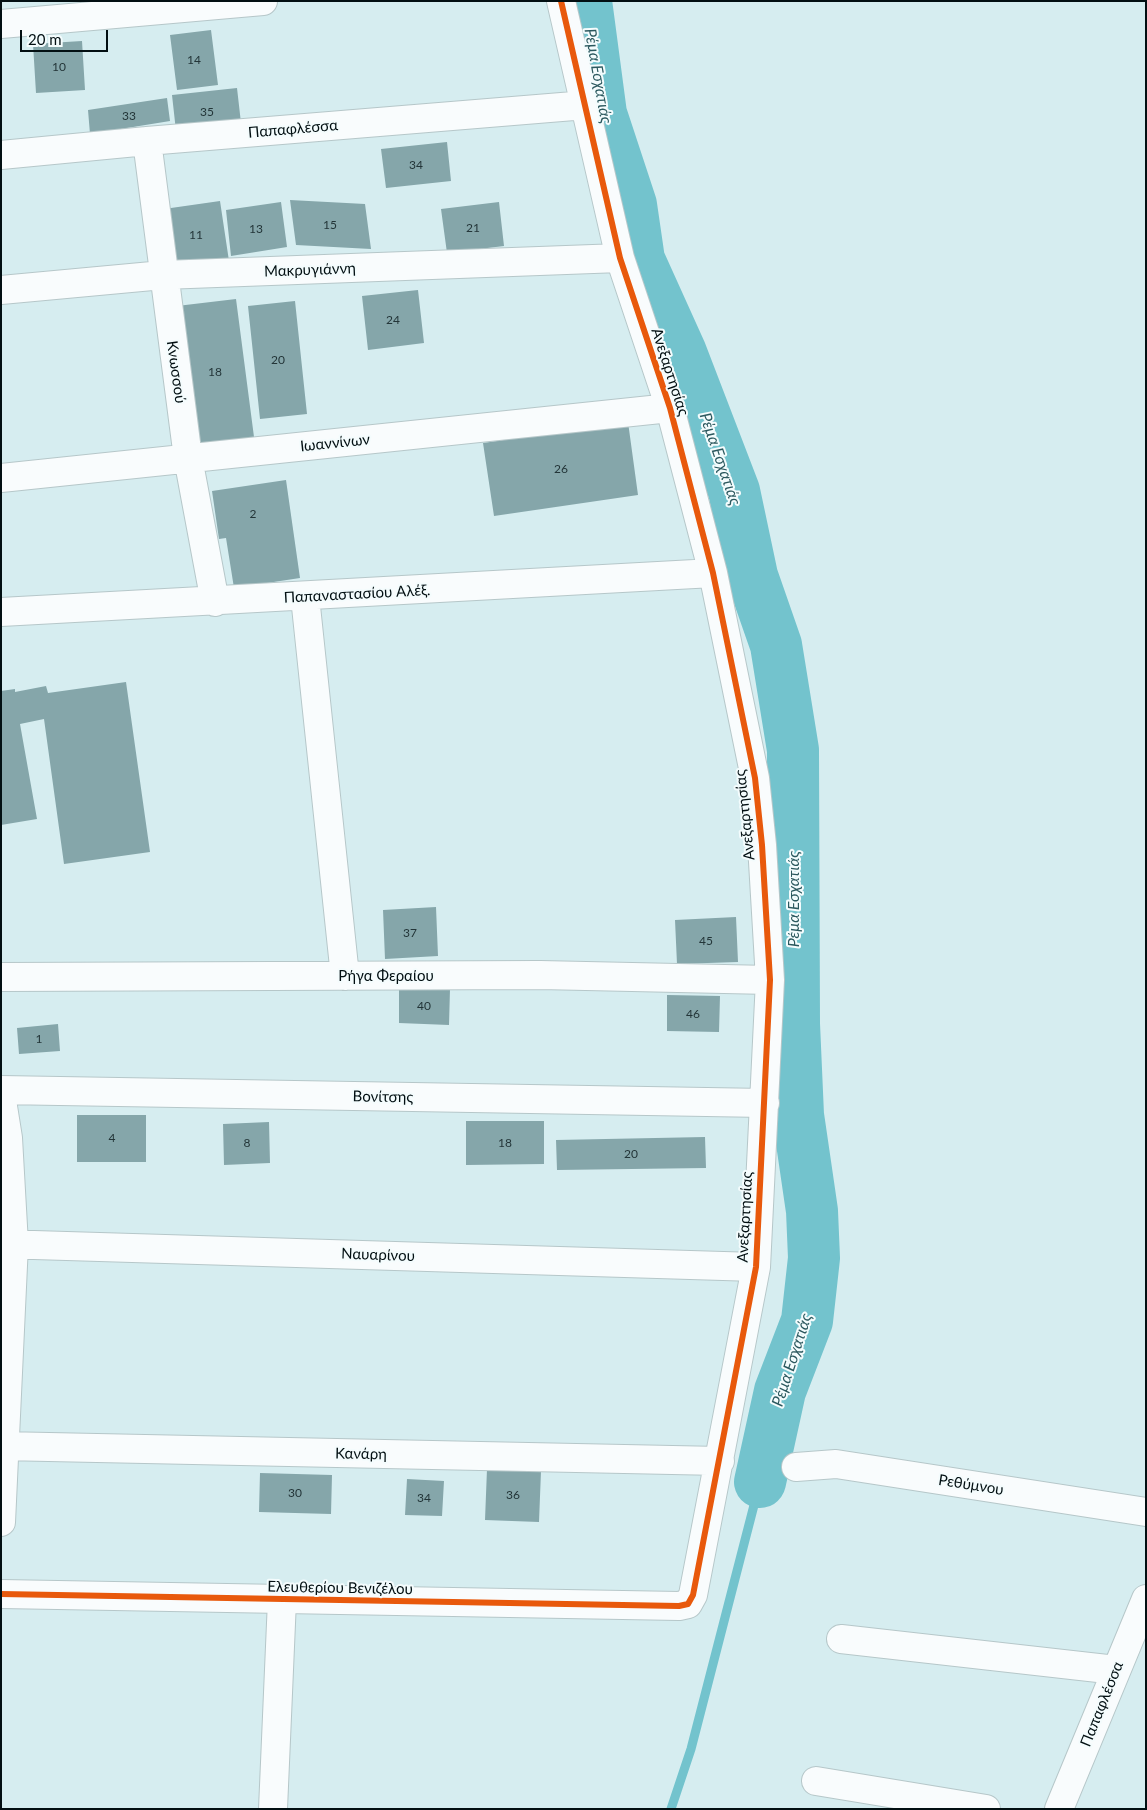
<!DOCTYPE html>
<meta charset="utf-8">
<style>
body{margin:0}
#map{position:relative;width:1147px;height:1810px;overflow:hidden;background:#d6edf0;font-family:Lato,sans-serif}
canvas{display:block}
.frame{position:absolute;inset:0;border:2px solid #020f12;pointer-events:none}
.scale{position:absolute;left:20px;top:30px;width:88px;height:22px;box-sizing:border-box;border:2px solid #020f12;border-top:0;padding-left:6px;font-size:15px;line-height:18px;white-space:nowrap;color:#020f12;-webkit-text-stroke:4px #f4fcfd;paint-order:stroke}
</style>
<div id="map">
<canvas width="1147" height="1810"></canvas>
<div class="frame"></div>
<div class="scale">20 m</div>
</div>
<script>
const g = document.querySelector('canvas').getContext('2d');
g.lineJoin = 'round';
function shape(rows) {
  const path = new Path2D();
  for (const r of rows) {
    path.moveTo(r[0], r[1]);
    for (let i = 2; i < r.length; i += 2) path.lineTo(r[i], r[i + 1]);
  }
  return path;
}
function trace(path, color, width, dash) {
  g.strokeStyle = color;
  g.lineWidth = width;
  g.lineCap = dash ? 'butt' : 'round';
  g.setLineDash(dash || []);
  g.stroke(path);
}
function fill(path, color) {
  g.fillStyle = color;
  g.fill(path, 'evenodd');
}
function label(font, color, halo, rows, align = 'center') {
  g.font = font + ' Lato,sans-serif';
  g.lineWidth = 4;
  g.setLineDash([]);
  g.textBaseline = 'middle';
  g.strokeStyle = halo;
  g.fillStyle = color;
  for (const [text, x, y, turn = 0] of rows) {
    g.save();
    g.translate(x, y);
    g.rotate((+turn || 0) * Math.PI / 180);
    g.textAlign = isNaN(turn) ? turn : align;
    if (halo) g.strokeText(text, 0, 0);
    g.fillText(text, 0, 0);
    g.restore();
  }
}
trace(shape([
 [671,1809,691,1749,760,1482]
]), '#73c3cd', 9);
trace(shape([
 [586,1,601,114,631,205,639,260,681,353,734,491,752,576,776,645,793,750,794,1024,798,1115,812,1211,814,1258,807,1321,780,1391,760,1482]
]), '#73c3cd', 52);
fill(shape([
 [211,30,218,85,177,90,170,35],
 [82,41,85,90,36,93,33,44],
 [237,88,241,123,176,131,172,95],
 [167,98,170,121,90,134,88,110],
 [447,142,451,181,386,188,381,149],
 [290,200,365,204,371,249,296,245],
 [220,201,229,261,172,269,164,209],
 [281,202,287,247,231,256,226,210],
 [499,202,504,246,447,253,441,209],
 [418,290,424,343,368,350,362,296],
 [236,299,254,437,195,446,177,306],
 [295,301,307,414,260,419,248,306],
 [628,422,638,495,494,516,483,443],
 [286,480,300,578,234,588,226,538,219,539,212,491],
 [126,682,150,852,64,864,44,719,20,724,37,819,1,825,1,691,15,689,15,692,46,686,48,693],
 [436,907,438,956,385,959,383,910],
 [736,917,738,962,677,964,675,920],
 [399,989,450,989,449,1025,399,1023],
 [667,995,720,996,719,1032,667,1031],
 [58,1024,60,1051,19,1054,17,1028],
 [77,1115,146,1115,146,1162,77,1162],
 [466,1121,544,1121,544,1164,466,1165],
 [269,1122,270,1163,224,1165,223,1124],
 [705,1137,706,1168,557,1170,556,1140],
 [487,1469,541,1471,539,1522,485,1520],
 [260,1473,332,1475,331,1514,259,1512],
 [407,1479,444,1481,442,1516,405,1515]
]), '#85a6aa');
const street = shape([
 [1,24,263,1],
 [147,141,188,458,215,602],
 [1,155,147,141,586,105],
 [1,290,163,275,620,258],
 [1,478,670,408],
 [305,597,345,976],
 [1,612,713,573],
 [1,977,540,975,770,980],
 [1,1090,765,1103],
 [1,1094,8,1138,14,1244,1,1522],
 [1,1244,756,1267],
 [1,1446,720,1461],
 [796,1467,836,1464,1146,1512],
 [1,1594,679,1606,688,1604,693,1595,756,1267,770,980,762,845,755,778,713,573,670,408,620,258,561,1],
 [841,1639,1116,1670],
 [816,1781,986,1809],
 [273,1809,282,1600],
 [1059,1809,1146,1599]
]);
trace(street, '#b6c7c9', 30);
trace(street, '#f9fcfd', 28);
trace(shape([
 [1,1594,679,1606,688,1604,693,1595,756,1267,770,980,762,845,755,778,713,573,670,408,620,258,561,1]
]), '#e8590c', 6);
label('12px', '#233538', null, [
 ["14",194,60],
 ["10",59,67],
 ["35",207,112],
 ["33",129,116],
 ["34",416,165],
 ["15",330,225],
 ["21",473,228],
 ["13",256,229],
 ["11",196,235],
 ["24",393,320],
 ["20",278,360],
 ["18",215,372],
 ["26",561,469],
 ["2",253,514],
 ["37",410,933],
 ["45",706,941],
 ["40",424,1006],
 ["46",693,1014],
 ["1",39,1039],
 ["4",112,1138],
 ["8",247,1143],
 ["18",505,1143],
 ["20",631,1154],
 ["30",295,1493],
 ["36",513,1495],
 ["34",424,1498]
]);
label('15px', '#020f12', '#f4fcfd', [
 ["Παπαφλέσσα",293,129,-5],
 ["Μακρυγιάννη",310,270,-2],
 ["Κνωσσού",176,372,82],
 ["Ανεξαρτησίας",670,372,72],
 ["Ιωαννίνων",335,443,-6],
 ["Παπαναστασίου Αλέξ.",357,594,-3],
 ["Ανεξαρτησίας",745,815,-96],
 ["Ρήγα Φεραίου",386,976],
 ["Βονίτσης",383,1097,1],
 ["Ανεξαρτησίας",745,1217,-87],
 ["Ναυαρίνου",378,1255,2],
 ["Κανάρη",361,1454,1],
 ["Ρεθύμνου",971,1485,9],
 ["Ελευθερίου Βενιζέλου",340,1588,1],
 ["Παπαφλέσσα",1102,1704,-68]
]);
label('italic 16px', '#2b585e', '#f4fcfd', [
 ["Ρέμα Εσχατιάς",598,76,80],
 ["Ρέμα Εσχατιάς",720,459,71],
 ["Ρέμα Εσχατιάς",794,899,-90],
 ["Ρέμα Εσχατιάς",792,1360,-72]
]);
</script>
